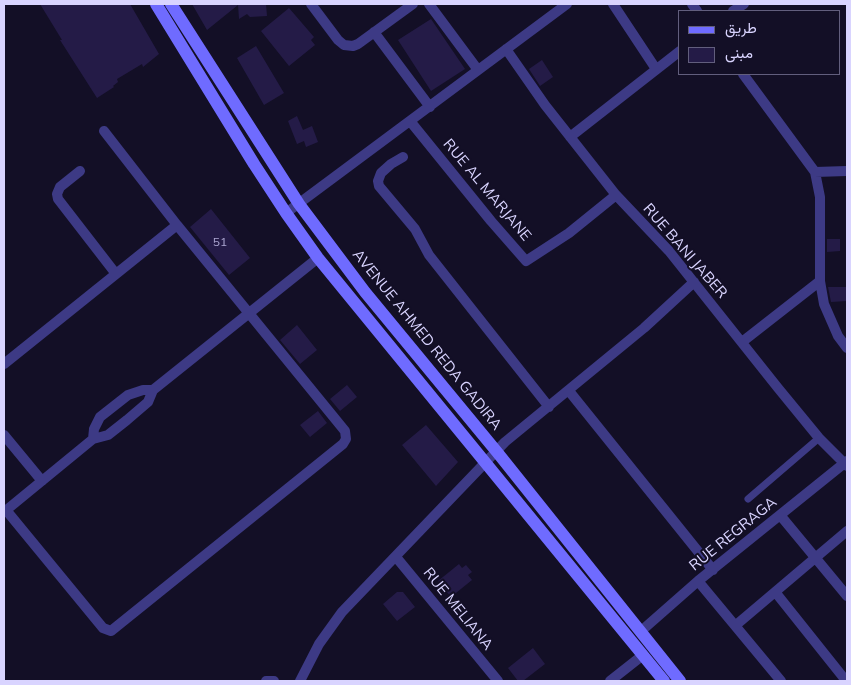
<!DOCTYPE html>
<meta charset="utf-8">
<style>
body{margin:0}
#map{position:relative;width:851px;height:685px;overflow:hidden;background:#130f26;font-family:Mulish,Vazirmatn,sans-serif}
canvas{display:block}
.frame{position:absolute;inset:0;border:5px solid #d9d4ff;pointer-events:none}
.legend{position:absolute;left:678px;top:10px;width:162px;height:65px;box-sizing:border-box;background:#130f26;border:1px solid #625e7d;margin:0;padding:6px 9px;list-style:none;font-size:15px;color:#d9d4ff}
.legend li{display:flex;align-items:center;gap:10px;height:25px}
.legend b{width:25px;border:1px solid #625e7d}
</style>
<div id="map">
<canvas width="851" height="685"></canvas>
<div class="frame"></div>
<ul class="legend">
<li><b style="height:6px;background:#6f6bff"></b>طريق</li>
<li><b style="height:14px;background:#241b47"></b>مبنى</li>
</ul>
</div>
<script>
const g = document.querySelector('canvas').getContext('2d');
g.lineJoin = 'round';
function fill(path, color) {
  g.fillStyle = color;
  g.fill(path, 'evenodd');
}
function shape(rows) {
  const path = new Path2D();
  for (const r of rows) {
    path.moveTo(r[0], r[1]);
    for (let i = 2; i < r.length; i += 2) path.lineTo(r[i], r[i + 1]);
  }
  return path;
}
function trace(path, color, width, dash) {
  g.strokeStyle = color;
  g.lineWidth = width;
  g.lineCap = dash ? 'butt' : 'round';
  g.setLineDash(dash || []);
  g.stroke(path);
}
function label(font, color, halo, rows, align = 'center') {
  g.font = font + ' Mulish,sans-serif';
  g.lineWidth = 4;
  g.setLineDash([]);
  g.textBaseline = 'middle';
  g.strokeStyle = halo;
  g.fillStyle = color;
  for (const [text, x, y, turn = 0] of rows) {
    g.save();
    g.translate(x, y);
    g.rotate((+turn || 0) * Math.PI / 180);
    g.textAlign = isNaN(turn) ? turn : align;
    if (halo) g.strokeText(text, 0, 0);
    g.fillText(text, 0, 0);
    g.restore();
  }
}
fill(shape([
 [40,4,130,4,159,54,143,67,142,64,117,79,118,82,113,86,114,87,97,98,60,40,62,40],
 [192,4,266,4,267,16,250,17,247,14,239,19,238,5,207,30],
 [289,8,314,37,311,40,315,45,289,66,261,31],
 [431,19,465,69,431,91,398,40],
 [256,46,284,93,264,105,237,58],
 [542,60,553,77,540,86,529,69],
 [297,116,303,130,312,126,318,142,306,147,304,141,297,144,288,121],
 [211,209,250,258,229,275,190,227],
 [827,239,840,239,840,251,827,252],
 [828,287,846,287,847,301,831,302],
 [297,325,317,350,300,364,280,340],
 [347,385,357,397,340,411,330,399],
 [318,411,327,423,310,437,300,425],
 [426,425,458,462,436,486,402,445],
 [459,564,462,568,466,565,472,572,468,575,472,580,451,597,438,581],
 [397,592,403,592,415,607,397,621,383,604],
 [533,648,545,664,523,681,518,681,508,668]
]), '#241b47');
trace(shape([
 [748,499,819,438]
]), '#3d3a85', 7);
trace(shape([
 [311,4,338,40,344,45,353,46,358,44,413,4],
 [429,4,478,70],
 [613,4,656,69],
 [692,4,697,11],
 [733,11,744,4],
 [374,32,430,107],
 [506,49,545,105,616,195,669,251,778,388,819,438,847,466],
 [743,74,815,172,820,197,820,281,824,304,838,336,847,348],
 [410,121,491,221,526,261,569,233,616,195],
 [570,137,680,51],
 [403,157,391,164,381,173,378,181,379,186,415,229,429,255,549,407],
 [80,171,60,187,57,194,58,199,116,274],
 [815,172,847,171],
 [286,213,567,4],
 [742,342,820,281],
 [4,364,177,225],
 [569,391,713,570],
 [4,435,42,481],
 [93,439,94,429,100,417,128,395,143,390,153,390],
 [6,510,103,628,111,631,343,444,346,439,345,431,177,225,104,131],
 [4,512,93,439,108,435,127,420,148,402,153,390,318,258],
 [780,515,847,596],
 [396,557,498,681],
 [698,581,781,681],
 [776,593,843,677],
 [736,625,847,531],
 [640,632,698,581,847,461],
 [266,681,274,681],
 [300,681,319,644,342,612,505,442,644,328,694,282],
 [610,681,643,655]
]), '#3d3a85', 10);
trace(shape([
 [156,4,254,164,286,213,318,258,664,681],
 [171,4,299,204,365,292,497,452,680,681]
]), '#6f6bff', 12);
label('12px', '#aca6d1', null, [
 ["51",220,242]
]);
label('15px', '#d9d4ff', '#130f26', [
 ["RUE AL MARJANE",487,190,50],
 ["RUE BANI JABER",685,251,49],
 ["AVENUE AHMED REDA GADIRA",427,340,51],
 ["RUE REGRAGA",733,534,-39],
 ["RUE MELIANA",458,609,51]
]);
</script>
